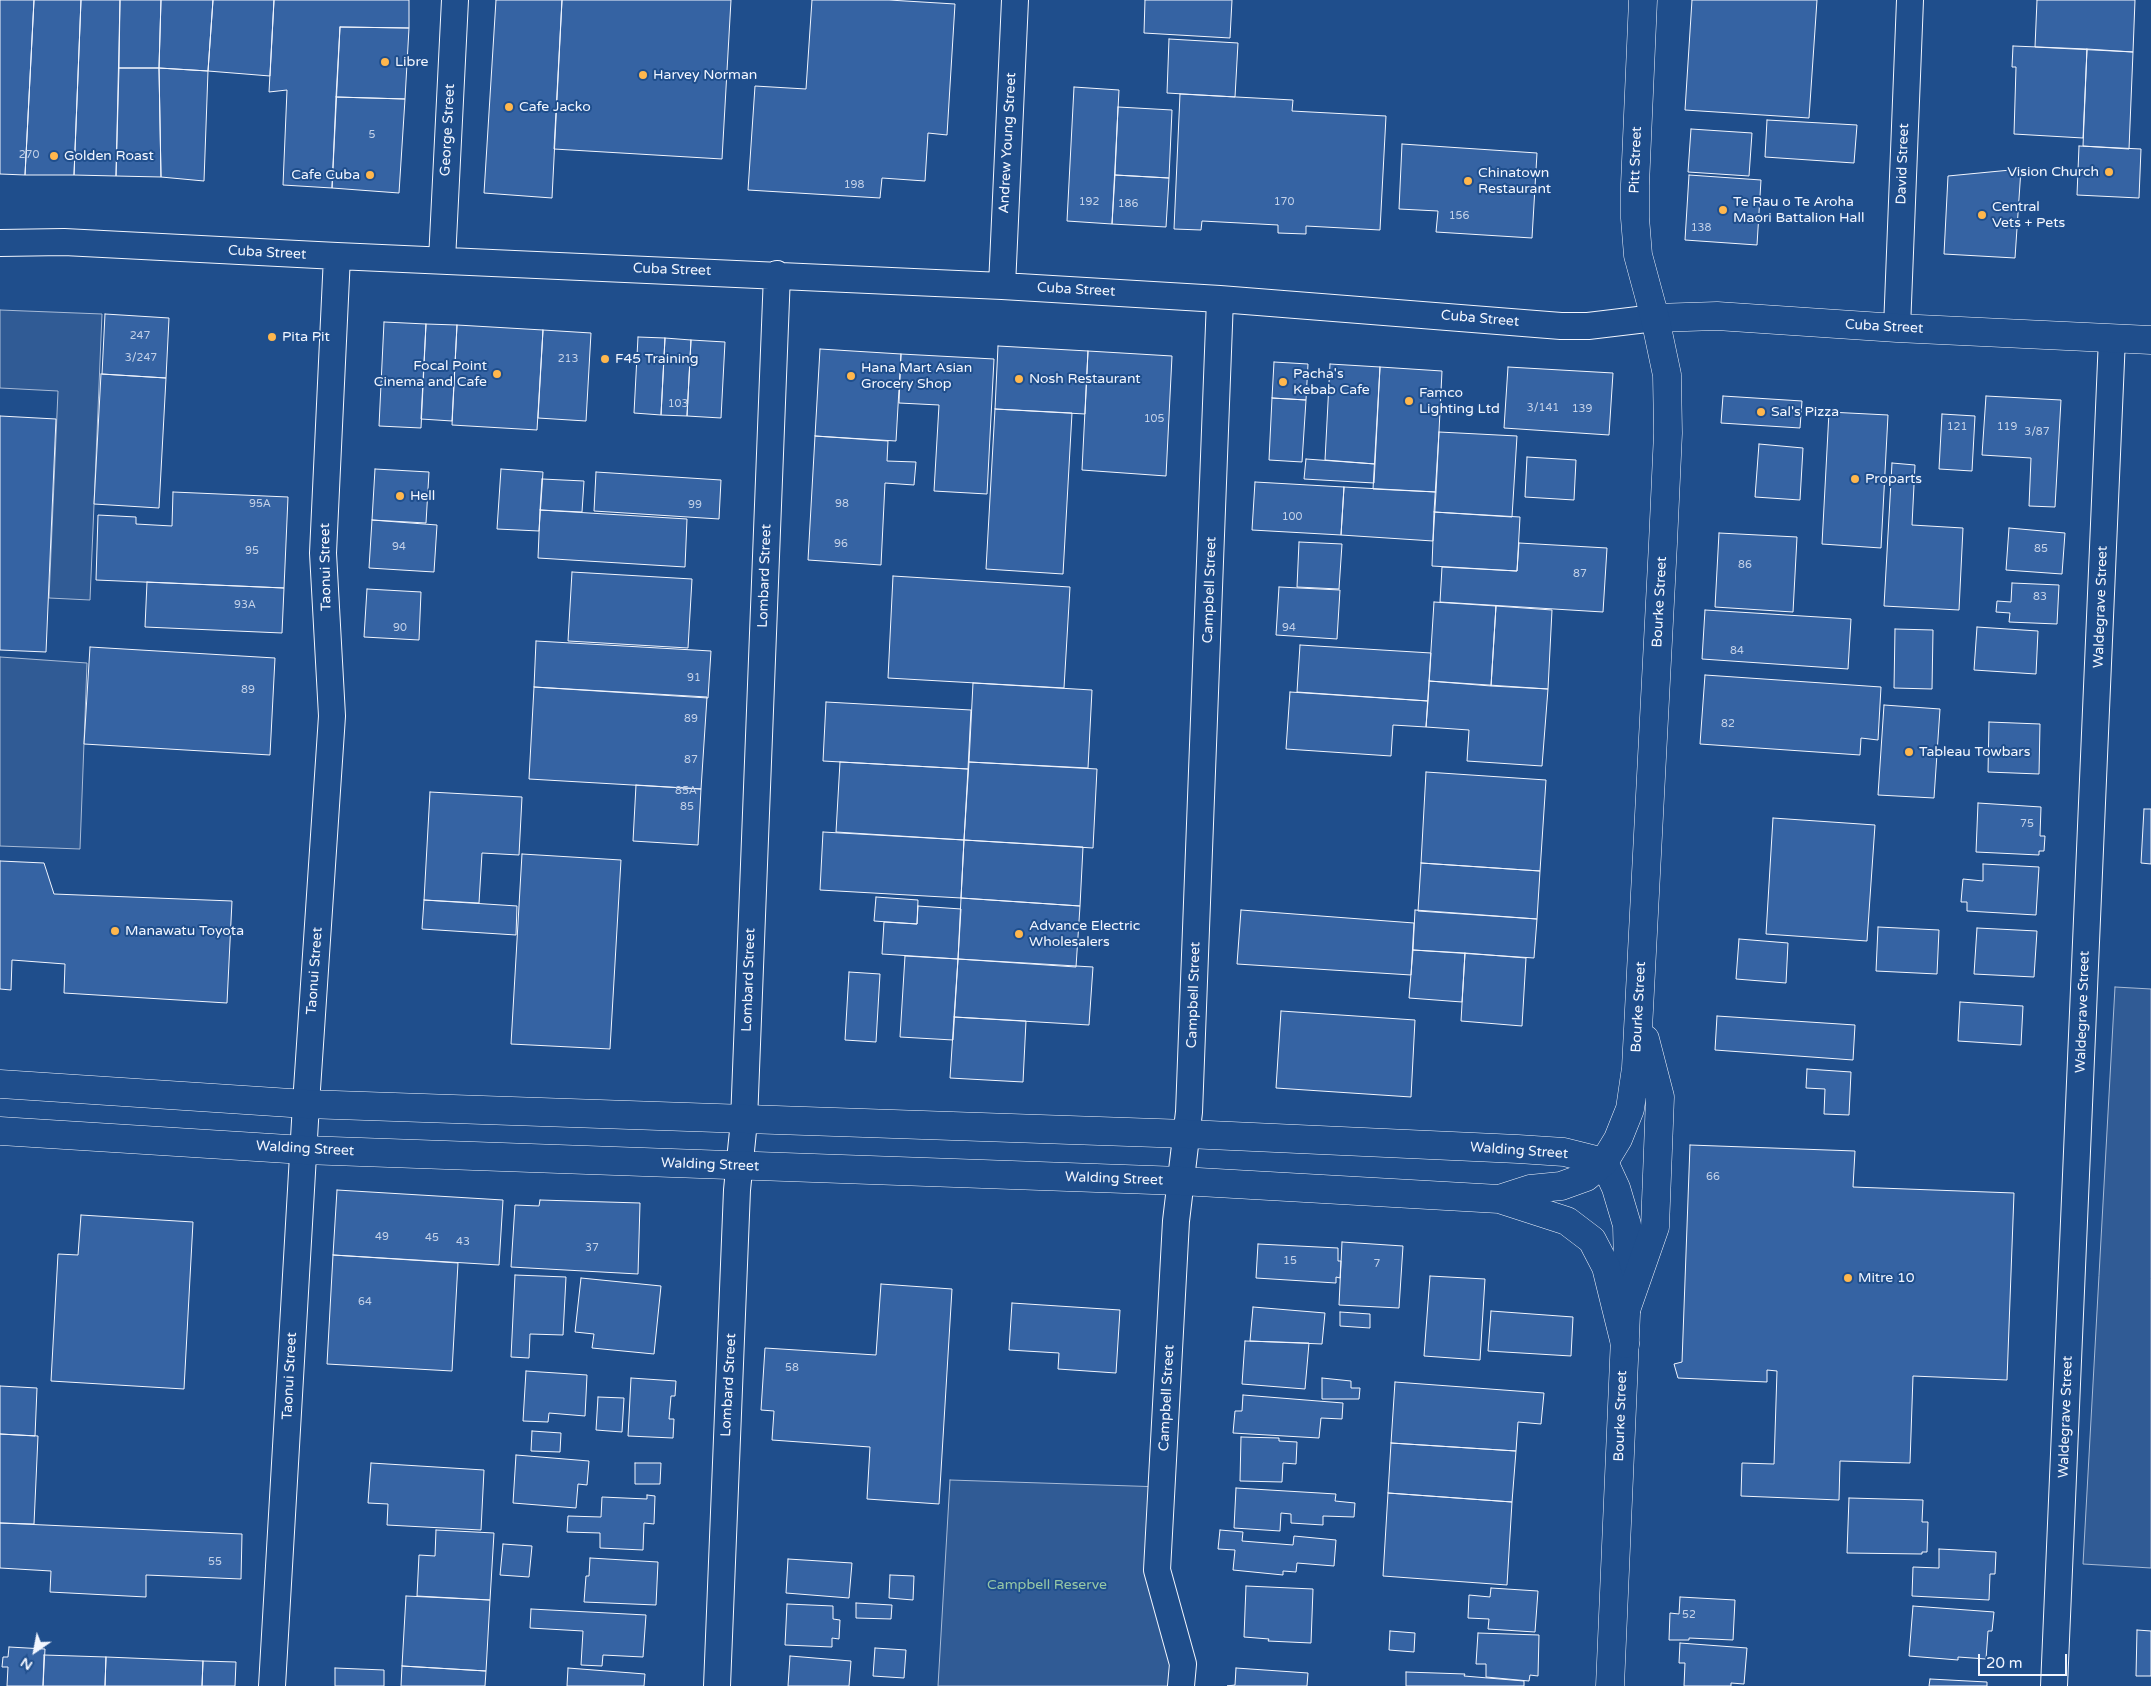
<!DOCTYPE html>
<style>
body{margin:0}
#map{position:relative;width:2151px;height:1686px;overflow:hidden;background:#1f4e8c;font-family:"Varela Round",sans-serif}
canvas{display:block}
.north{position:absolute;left:10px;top:1626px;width:50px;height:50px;-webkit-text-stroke:4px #1f4e8c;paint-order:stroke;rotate:213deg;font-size:14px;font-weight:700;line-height:20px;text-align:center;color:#f2f6ff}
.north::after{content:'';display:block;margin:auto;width:18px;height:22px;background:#f2f6ff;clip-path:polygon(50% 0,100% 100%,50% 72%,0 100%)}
.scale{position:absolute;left:1978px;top:1654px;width:89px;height:22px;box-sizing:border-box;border:2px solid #f2f6ff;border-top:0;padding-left:6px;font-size:15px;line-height:18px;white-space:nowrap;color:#f2f6ff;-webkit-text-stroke:4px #1f4e8c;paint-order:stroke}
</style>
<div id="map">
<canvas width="2151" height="1686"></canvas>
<div class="north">N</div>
<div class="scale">20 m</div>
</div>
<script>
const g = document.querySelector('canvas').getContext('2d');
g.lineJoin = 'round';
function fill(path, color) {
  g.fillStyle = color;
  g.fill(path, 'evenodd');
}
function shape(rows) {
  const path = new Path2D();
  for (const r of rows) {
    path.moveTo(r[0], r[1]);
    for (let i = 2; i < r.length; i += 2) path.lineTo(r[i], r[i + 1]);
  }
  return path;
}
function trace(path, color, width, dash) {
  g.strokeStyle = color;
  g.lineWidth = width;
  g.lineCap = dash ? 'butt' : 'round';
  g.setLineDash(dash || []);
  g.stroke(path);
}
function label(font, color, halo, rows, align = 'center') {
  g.font = font + ' "Varela Round",sans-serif';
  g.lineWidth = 4;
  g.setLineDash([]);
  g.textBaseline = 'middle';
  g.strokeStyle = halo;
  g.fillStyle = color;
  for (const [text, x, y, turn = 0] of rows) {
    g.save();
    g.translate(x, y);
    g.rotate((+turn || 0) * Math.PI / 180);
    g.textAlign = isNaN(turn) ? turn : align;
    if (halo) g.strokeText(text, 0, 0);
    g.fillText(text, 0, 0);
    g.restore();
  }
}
const built = shape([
 [0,310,102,314,90,600,49,598,58,391,0,388,0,310],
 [0,657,87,663,80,849,0,846,0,657],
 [2115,987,2151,989,2151,1568,2083,1564,2115,987],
 [950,1480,1163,1487,1157,1570,1181,1686,938,1686,950,1480]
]);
fill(built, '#305b95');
trace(built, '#a8bbd7', 1);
const building = shape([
 [0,0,34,0,25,175,0,174,0,0],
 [34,0,81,0,74,175,25,175,34,0],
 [81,0,120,0,116,176,74,175,81,0],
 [120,0,161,0,159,68,119,68,120,0],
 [161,0,213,0,208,71,159,68,161,0],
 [213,0,274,0,270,76,208,71,213,0],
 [274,0,409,0,409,28,340,27,332,188,283,185,287,90,269,92,274,0],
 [496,0,562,0,552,198,484,193,496,0],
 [562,0,731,0,722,159,554,149,562,0],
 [812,0,889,0,955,4,947,135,928,133,925,181,882,178,880,198,748,190,755,86,806,89,812,0],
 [1145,0,1232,0,1230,38,1144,33,1145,0],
 [1692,0,1817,0,1809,118,1685,110,1692,0],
 [2037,0,2135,0,2133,52,2035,47,2037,0],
 [340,27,409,28,405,99,336,97,340,27],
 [1169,39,1238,43,1235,97,1167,93,1169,39],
 [2013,46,2087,49,2083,138,2014,134,2016,67,2012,67,2013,46],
 [2087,49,2133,52,2129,149,2083,146,2087,49],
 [119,68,159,68,161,177,116,176,119,68],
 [159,68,208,71,204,181,161,177,159,68],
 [1074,87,1119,90,1112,224,1067,221,1074,87],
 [1180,94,1293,100,1292,111,1386,116,1380,230,1306,226,1306,234,1278,233,1278,225,1202,221,1201,230,1174,229,1180,94],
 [336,97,405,99,399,193,332,188,336,97],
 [1118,107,1172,110,1169,178,1115,175,1118,107],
 [1767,120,1857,125,1854,163,1765,157,1767,120],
 [1691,129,1752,133,1749,176,1688,172,1691,129],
 [1402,144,1537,153,1532,238,1436,232,1438,211,1399,209,1402,144],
 [2079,146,2141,149,2139,198,2077,195,2079,146],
 [2021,169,2015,258,1944,254,1948,176,2021,169],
 [1115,175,1169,178,1166,227,1112,224,1115,175],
 [1689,175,1761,180,1757,245,1685,240,1689,175],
 [105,314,169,318,166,378,102,374,105,314],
 [384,322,426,324,421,428,379,426,384,322],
 [426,324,457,325,452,421,421,419,426,324],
 [457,325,543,330,537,430,452,425,457,325],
 [543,330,591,333,586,421,538,418,543,330],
 [638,337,665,338,661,415,634,413,638,337],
 [665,338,691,340,687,416,661,415,665,338],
 [691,340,725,342,721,418,687,416,691,340],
 [998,346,1088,351,1085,414,995,409,998,346],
 [820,349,901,354,896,441,815,436,820,349],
 [1088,351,1172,356,1166,476,1082,470,1088,351],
 [901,354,994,359,987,494,934,491,939,405,899,403,901,354],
 [1274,362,1308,364,1306,400,1272,398,1274,362],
 [1330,364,1380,367,1375,464,1325,460,1330,364],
 [1380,367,1442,371,1436,492,1373,489,1380,367],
 [1508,367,1613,373,1609,435,1504,428,1508,367],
 [101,374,166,378,159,508,94,504,101,374],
 [1723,396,1802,401,1800,428,1721,423,1723,396],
 [1986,396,2061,400,2055,507,2029,506,2031,458,1982,455,1986,396],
 [1272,398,1306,400,1302,462,1269,460,1272,398],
 [995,409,1072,413,1063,574,986,569,995,409],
 [1829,412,1888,415,1881,548,1822,544,1829,412],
 [1942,414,1975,416,1972,471,1939,469,1942,414],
 [0,416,56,419,46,652,0,650,0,416],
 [1439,432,1517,436,1512,517,1434,512,1439,432],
 [815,436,888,441,887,461,916,462,914,485,885,483,881,565,808,560,815,436],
 [1759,444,1803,448,1800,500,1755,497,1759,444],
 [1527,457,1576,460,1574,500,1525,497,1527,457],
 [1306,459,1375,464,1374,483,1304,479,1306,459],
 [1892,463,1915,465,1912,525,1963,528,1959,610,1884,606,1892,463],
 [375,469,429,472,426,523,372,520,375,469],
 [501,469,543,472,539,531,497,529,501,469],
 [596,472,721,480,719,519,594,511,596,472],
 [542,479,584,481,582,512,540,510,542,479],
 [1255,482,1344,487,1341,535,1252,530,1255,482],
 [1344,487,1436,492,1433,541,1341,535,1344,487],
 [173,492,288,497,284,588,96,580,98,515,136,517,136,524,172,526,173,492],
 [540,510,687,519,685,567,538,558,540,510],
 [1434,512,1520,517,1517,571,1432,566,1434,512],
 [372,520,437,525,434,572,369,568,372,520],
 [2009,528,2065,533,2062,574,2006,570,2009,528],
 [1719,533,1797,537,1793,612,1715,607,1719,533],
 [1299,542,1342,544,1339,589,1297,587,1299,542],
 [1519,543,1607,548,1603,612,1440,602,1442,567,1517,571,1519,543],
 [572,572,692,579,688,648,568,641,572,572],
 [893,576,1070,587,1064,688,888,678,893,576],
 [147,582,284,588,282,633,145,627,147,582],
 [2012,583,2059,585,2057,624,2009,622,2010,613,1996,612,1997,601,2011,602,2012,583],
 [1279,587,1340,590,1337,639,1276,635,1279,587],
 [367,589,421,592,419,640,364,637,367,589],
 [1434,602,1496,606,1491,686,1429,681,1434,602],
 [1496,606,1552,610,1548,689,1491,686,1496,606],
 [1705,610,1851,619,1848,669,1702,659,1705,610],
 [1977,627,2038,631,2036,674,1974,670,1977,627],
 [1895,629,1933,630,1932,689,1894,688,1895,629],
 [536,641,711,651,708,698,534,687,536,641],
 [1300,645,1431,653,1428,701,1297,692,1300,645],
 [90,647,275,658,270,755,84,744,90,647],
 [1705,675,1881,687,1878,740,1861,738,1860,755,1700,744,1705,675],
 [1429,681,1548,689,1542,766,1467,761,1469,730,1426,727,1429,681],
 [973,683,1092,690,1088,768,969,762,973,683],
 [534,687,707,697,701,789,529,779,534,687],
 [1290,692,1428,701,1426,727,1393,725,1391,756,1286,749,1290,692],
 [826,702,971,710,968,769,823,761,826,702],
 [1884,705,1940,709,1934,798,1878,795,1884,705],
 [1989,722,2040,724,2039,774,1988,772,1989,722],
 [840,762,968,769,964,840,836,832,840,762],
 [969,762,1097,769,1093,848,964,840,969,762],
 [1426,772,1546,780,1540,871,1421,863,1426,772],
 [636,785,701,789,698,845,633,841,636,785],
 [430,792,522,797,519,855,482,853,479,903,424,900,430,792],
 [1978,803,2041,807,2040,836,2045,836,2044,851,2039,851,2039,855,1976,852,1978,803],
 [2144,809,2151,809,2151,864,2141,863,2144,809],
 [1773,818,1875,825,1867,941,1766,934,1773,818],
 [823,832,964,840,961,898,820,890,823,832],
 [964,840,1083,847,1080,906,961,898,964,840],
 [522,854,621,860,610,1049,511,1044,522,854],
 [0,861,44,863,54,894,232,901,227,1003,64,993,65,964,12,960,11,990,0,989,0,861],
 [1421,863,1540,871,1537,919,1418,911,1421,863],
 [1983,864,2039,867,2036,915,1967,911,1967,902,1961,902,1963,879,1983,881,1983,864],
 [876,897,918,900,917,924,874,921,876,897],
 [961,898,1080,906,1076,967,958,959,961,898],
 [424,900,517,906,516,935,422,929,424,900],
 [918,906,961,909,958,959,882,954,884,922,917,924,918,906],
 [1241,910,1414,923,1411,975,1237,964,1241,910],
 [1415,910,1537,919,1534,958,1413,950,1415,910],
 [1878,927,1939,930,1937,974,1876,971,1878,927],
 [1977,928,2037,931,2034,977,1974,974,1977,928],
 [1739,939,1788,943,1786,983,1736,979,1739,939],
 [1413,950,1465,953,1462,1002,1409,998,1413,950],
 [1465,953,1526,958,1522,1026,1461,1021,1465,953],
 [905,956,958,959,953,1040,900,1037,905,956],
 [958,959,1093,967,1089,1025,954,1017,958,959],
 [849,972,880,974,876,1042,845,1040,849,972],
 [1960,1002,2023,1006,2021,1045,1958,1041,1960,1002],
 [1281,1011,1415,1020,1411,1097,1276,1088,1281,1011],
 [1717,1016,1855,1025,1853,1060,1715,1050,1717,1016],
 [954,1017,1026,1021,1023,1082,950,1078,954,1017],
 [1807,1069,1851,1072,1849,1115,1824,1114,1825,1089,1806,1088,1807,1069],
 [1690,1145,1855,1151,1853,1187,2014,1193,2007,1380,1913,1376,1910,1463,1840,1461,1839,1500,1741,1496,1742,1463,1774,1464,1777,1371,1767,1370,1767,1382,1678,1378,1674,1364,1682,1362,1690,1145],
 [337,1190,503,1200,499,1265,333,1255,337,1190],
 [540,1200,640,1203,638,1274,511,1267,515,1205,539,1206,540,1200],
 [81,1215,193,1222,184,1389,51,1381,58,1254,78,1255,81,1215],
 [1342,1242,1403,1246,1399,1308,1339,1305,1342,1242],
 [1258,1244,1338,1248,1338,1261,1341,1261,1340,1278,1336,1277,1336,1283,1256,1278,1258,1244],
 [333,1255,458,1263,452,1371,327,1364,333,1255],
 [515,1275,566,1277,563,1335,530,1334,529,1358,511,1357,515,1275],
 [1430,1276,1485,1279,1480,1360,1424,1356,1430,1276],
 [581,1278,661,1286,654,1354,592,1348,594,1334,575,1332,581,1278],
 [881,1284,952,1289,939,1504,867,1499,870,1447,772,1440,774,1411,761,1410,765,1348,876,1355,881,1284],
 [1012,1303,1120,1310,1116,1373,1058,1369,1059,1353,1009,1350,1012,1303],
 [1253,1307,1325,1313,1322,1344,1250,1341,1253,1307],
 [1491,1311,1573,1317,1571,1356,1488,1351,1491,1311],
 [1340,1312,1370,1314,1370,1328,1340,1326,1340,1312],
 [1245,1341,1309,1343,1305,1389,1242,1384,1245,1341],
 [526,1371,587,1375,585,1416,549,1413,548,1422,523,1421,526,1371],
 [631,1378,676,1381,675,1396,671,1396,669,1419,674,1419,673,1438,628,1436,631,1378],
 [1322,1378,1351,1381,1351,1388,1360,1388,1359,1399,1322,1399,1322,1378],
 [1395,1382,1544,1393,1541,1424,1518,1422,1516,1451,1391,1443,1395,1382],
 [0,1386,37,1388,35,1436,0,1434,0,1386],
 [1243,1395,1343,1403,1342,1419,1321,1418,1319,1438,1233,1433,1235,1411,1242,1411,1243,1395],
 [598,1397,624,1398,622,1432,596,1430,598,1397],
 [532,1431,561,1433,560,1452,531,1451,532,1431],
 [0,1434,38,1436,34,1524,0,1523,0,1434],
 [1241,1437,1279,1438,1279,1441,1297,1442,1296,1464,1283,1463,1282,1482,1240,1481,1241,1437],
 [1391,1443,1516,1451,1512,1502,1388,1493,1391,1443],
 [516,1455,589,1461,587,1485,578,1484,576,1508,513,1503,516,1455],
 [371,1463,484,1470,481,1530,387,1525,388,1504,368,1503,371,1463],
 [635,1463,661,1463,660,1484,635,1484,635,1463],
 [1236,1488,1336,1494,1335,1501,1355,1503,1354,1517,1323,1516,1323,1525,1291,1523,1291,1514,1281,1513,1280,1531,1234,1528,1236,1488],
 [1388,1493,1512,1502,1507,1585,1383,1576,1388,1493],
 [647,1495,655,1496,654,1524,644,1523,643,1550,600,1548,600,1533,567,1532,568,1516,601,1517,602,1497,647,1499,647,1495],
 [1849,1498,1923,1500,1922,1522,1928,1522,1927,1552,1922,1552,1922,1554,1847,1553,1849,1498],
 [0,1523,242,1534,241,1579,146,1575,146,1597,50,1592,51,1571,0,1568,0,1523],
 [436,1530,494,1533,490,1600,417,1596,419,1555,435,1556,436,1530],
 [1220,1530,1243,1532,1242,1541,1293,1545,1294,1536,1336,1540,1334,1566,1297,1563,1296,1572,1283,1571,1283,1575,1233,1570,1235,1550,1218,1549,1220,1530],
 [503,1544,532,1546,529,1577,500,1575,503,1544],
 [1939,1549,1996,1552,1995,1574,1990,1574,1989,1600,1912,1596,1913,1567,1939,1568,1939,1549],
 [590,1558,658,1562,656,1605,584,1602,586,1576,589,1576,590,1558],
 [788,1559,852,1563,849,1598,786,1593,788,1559],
 [890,1575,914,1576,913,1600,889,1598,890,1575],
 [1246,1586,1313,1589,1311,1643,1268,1641,1269,1639,1244,1637,1246,1586],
 [1491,1588,1538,1591,1535,1632,1488,1629,1489,1619,1468,1618,1469,1595,1490,1597,1491,1588],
 [406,1596,490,1600,486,1671,402,1666,406,1596],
 [1680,1597,1735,1600,1733,1640,1689,1638,1689,1640,1669,1640,1670,1613,1679,1614,1680,1597],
 [856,1603,892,1605,891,1619,856,1618,856,1603],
 [787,1604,833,1606,833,1619,840,1620,839,1639,832,1638,832,1647,785,1645,787,1604],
 [1913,1606,1994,1612,1992,1631,1988,1631,1986,1659,1958,1657,1958,1660,1909,1656,1913,1606],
 [531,1609,646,1615,643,1657,603,1655,602,1666,581,1665,583,1631,530,1628,531,1609],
 [2137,1630,2151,1631,2151,1676,2136,1676,2137,1630],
 [1390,1631,1415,1633,1414,1652,1389,1650,1390,1631],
 [1478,1633,1539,1635,1538,1676,1530,1675,1529,1681,1486,1677,1486,1664,1476,1664,1478,1633],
 [1680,1643,1747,1648,1744,1684,1731,1683,1731,1686,1684,1686,1685,1663,1679,1663,1680,1643],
 [9,1647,45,1649,43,1686,7,1686,8,1667,2,1667,3,1657,8,1657,9,1647],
 [875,1648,906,1650,904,1678,873,1676,875,1648],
 [44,1655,106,1657,105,1686,43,1686,44,1655],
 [790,1656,851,1661,849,1686,788,1686,790,1656],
 [106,1657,203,1661,202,1686,105,1686,106,1657],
 [203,1661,236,1662,235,1686,202,1686,203,1661],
 [402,1666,486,1671,485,1686,401,1686,402,1666],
 [335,1668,384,1670,384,1686,335,1686,335,1668],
 [568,1668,645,1674,644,1686,567,1686,568,1668],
 [1236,1668,1308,1673,1307,1686,1227,1686,1235,1685,1236,1668],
 [1406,1672,1465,1674,1464,1676,1524,1681,1524,1686,1406,1686,1406,1672],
 [1930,1679,1987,1682,1987,1686,1929,1686,1930,1679]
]);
fill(building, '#3563a3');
trace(building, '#f2f6ff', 1);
const minor = shape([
 [0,243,64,242,337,256,1002,286,1220,299,1561,326,1588,326,1655,318],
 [442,260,455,0],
 [1002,286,1015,0],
 [1897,328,1910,0],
 [272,1686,306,1104,332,716,323,553,337,256],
 [717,1686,737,1190,744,1121,777,274],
 [1181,1686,1183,1664,1157,1570,1176,1221,1189,1112,1220,299],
 [2054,1686,2112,338]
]);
const tertiary = shape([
 [1655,318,1717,316,1897,328,2151,340],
 [1604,1162,1616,1188,1627,1225,1628,1267,1610,1686]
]);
const secondary = shape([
 [0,1084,306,1104,1187,1134,1518,1149,1564,1152,1604,1162],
 [0,1131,304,1150,1181,1181,1499,1199,1530,1189,1561,1186,1586,1177,1604,1162,1618,1139,1630,1109,1636,1068,1663,543,1668,433,1667,375,1655,318,1638,255,1635,218,1635,185,1643,0],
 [1499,1199,1567,1221,1592,1240,1606,1267,1625,1344],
 [1626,1310,1655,1227,1660,1097,1645,1039]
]);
trace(minor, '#f2f6ff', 28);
trace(tertiary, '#f2f6ff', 29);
trace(secondary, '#f2f6ff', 29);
trace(minor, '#1f4e8c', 26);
trace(tertiary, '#1f4e8c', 28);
trace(secondary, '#1f4e8c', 28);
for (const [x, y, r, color] of [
 [385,62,5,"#ffb74d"],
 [643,75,5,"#ffb74d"],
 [509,107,5,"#ffb74d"],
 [54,156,5,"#ffb74d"],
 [2109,172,5,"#ffb74d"],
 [370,175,5,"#ffb74d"],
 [1468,181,5,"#ffb74d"],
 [1723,210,5,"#ffb74d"],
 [1982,215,5,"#ffb74d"],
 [272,337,5,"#ffb74d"],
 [605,359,5,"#ffb74d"],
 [497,374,5,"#ffb74d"],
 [851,376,5,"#ffb74d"],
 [1019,379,5,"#ffb74d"],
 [1283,382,5,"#ffb74d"],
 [1409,401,5,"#ffb74d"],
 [1761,412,5,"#ffb74d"],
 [1855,479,5,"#ffb74d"],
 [400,496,5,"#ffb74d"],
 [1909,752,5,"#ffb74d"],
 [115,931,5,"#ffb74d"],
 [1019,934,5,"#ffb74d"],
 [1848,1278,5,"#ffb74d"]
]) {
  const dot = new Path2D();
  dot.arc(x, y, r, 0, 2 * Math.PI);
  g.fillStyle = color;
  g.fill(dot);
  trace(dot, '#1f4e8c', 2);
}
label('11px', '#c3d1e8', null, [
 ["5",372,135],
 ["270",29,155],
 ["198",854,185],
 ["192",1089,202],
 ["170",1284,202],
 ["186",1128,204],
 ["156",1459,216],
 ["138",1701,228],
 ["247",140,336],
 ["3/247",141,358],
 ["213",568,359],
 ["103",678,404],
 ["3/141",1543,408],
 ["139",1582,409],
 ["105",1154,419],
 ["121",1957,427],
 ["119",2007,427],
 ["3/87",2037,432],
 ["95A",260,504],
 ["98",842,504],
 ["99",695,505],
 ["100",1292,517],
 ["96",841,544],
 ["94",399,547],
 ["85",2041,549],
 ["95",252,551],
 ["86",1745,565],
 ["87",1580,574],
 ["83",2040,597],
 ["93A",245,605],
 ["90",400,628],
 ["94",1289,628],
 ["84",1737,651],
 ["91",694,678],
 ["89",248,690],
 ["89",691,719],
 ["82",1728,724],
 ["87",691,760],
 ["85A",686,791],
 ["85",687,807],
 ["75",2027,824],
 ["66",1713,1177],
 ["49",382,1237],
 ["45",432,1238],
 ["43",463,1242],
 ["37",592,1248],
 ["15",1290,1261],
 ["7",1377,1264],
 ["64",365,1302],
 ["58",792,1368],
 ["55",215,1562],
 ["52",1689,1615]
]);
label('14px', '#f2f6ff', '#1f4e8c', [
 ["Libre",395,62],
 ["Harvey Norman",653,75],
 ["Cafe Jacko",519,107],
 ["Golden Roast",64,156],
 ["Vision Church",2099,172,"right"],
 ["Chinatown",1478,173],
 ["Restaurant",1478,189],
 ["Cafe Cuba",360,175,"right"],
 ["Te Rau o Te Aroha",1733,202],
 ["Maori Battalion Hall",1733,218],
 ["Central",1992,207],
 ["Vets + Pets",1992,223],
 ["Pita Pit",282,337],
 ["F45 Training",615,359],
 ["Focal Point",487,366,"right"],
 ["Cinema and Cafe",487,382,"right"],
 ["Hana Mart Asian",861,368],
 ["Grocery Shop",861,384],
 ["Pacha's",1293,374],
 ["Kebab Cafe",1293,390],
 ["Nosh Restaurant",1029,379],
 ["Famco",1419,393],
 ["Lighting Ltd",1419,409],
 ["Sal's Pizza",1771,412],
 ["Proparts",1865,479],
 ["Hell",410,496],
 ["Tableau Towbars",1919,752],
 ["Advance Electric",1029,926],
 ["Wholesalers",1029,942],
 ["Manawatu Toyota",125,931],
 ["Mitre 10",1858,1278]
], 'left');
label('14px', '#f2f6ff', '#1f4e8c', [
 ["George Street",448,130,-87],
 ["Andrew Young Street",1008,143,-87],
 ["Pitt Street",1636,160,-88],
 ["David Street",1903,164,-88],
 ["Cuba Street",267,253,3],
 ["Cuba Street",672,270,2],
 ["Cuba Street",1076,290,3],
 ["Cuba Street",1480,319,5],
 ["Cuba Street",1884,327,3],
 ["Taonui Street",326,567,-91],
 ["Lombard Street",765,576,-88],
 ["Campbell Street",1210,590,-88],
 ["Bourke Street",1660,602,-87],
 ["Waldegrave Street",2101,607,-88],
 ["Taonui Street",315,971,-86],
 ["Lombard Street",749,980,-88],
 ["Campbell Street",1194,995,-88],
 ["Bourke Street",1639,1007,-87],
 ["Waldegrave Street",2083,1012,-88],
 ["Walding Street",305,1149,3],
 ["Walding Street",1519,1151,4],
 ["Walding Street",710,1165,2],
 ["Walding Street",1114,1179,2],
 ["Taonui Street",290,1376,-87],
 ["Lombard Street",729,1385,-87],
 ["Campbell Street",1167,1398,-87],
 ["Bourke Street",1621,1416,-88],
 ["Waldegrave Street",2066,1417,-88]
]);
label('14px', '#97c8a6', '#1f4e8c', [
 ["Campbell Reserve",1047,1585]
]);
</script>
